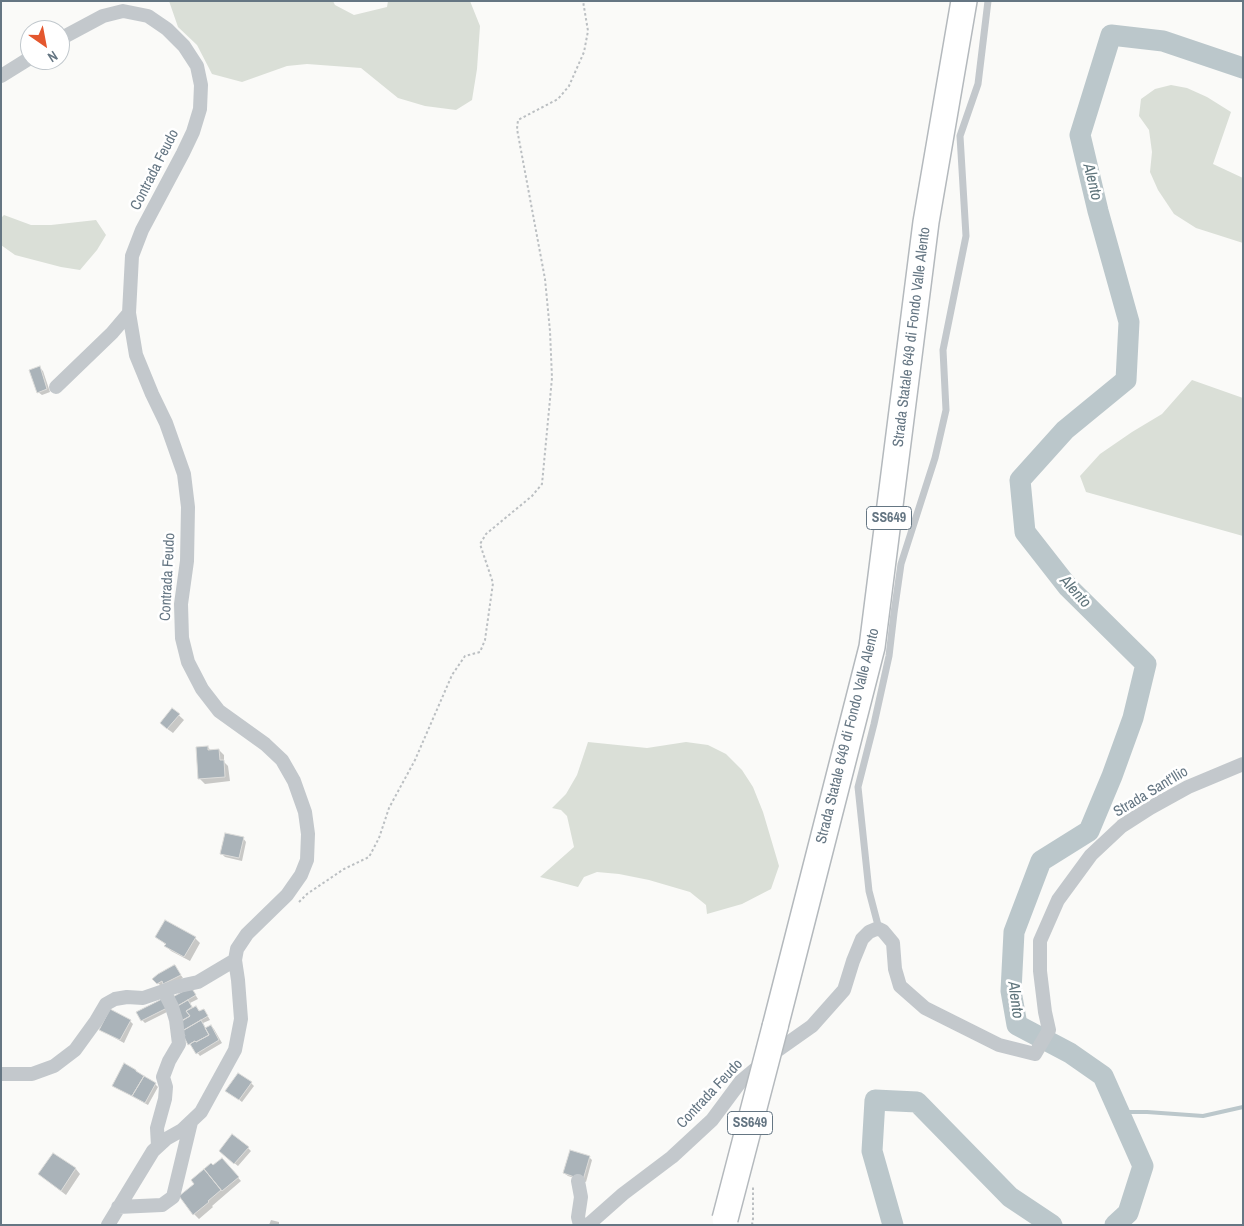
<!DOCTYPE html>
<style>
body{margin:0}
#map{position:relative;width:1244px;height:1226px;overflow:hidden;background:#fafaf8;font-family:"Archivo Narrow",sans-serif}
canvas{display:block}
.frame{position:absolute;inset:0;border:2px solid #657683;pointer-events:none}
.north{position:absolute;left:20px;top:20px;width:50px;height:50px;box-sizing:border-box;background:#fff;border:1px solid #c1c8cd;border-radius:50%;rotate:147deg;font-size:14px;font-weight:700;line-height:20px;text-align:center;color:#657683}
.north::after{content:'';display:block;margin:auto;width:18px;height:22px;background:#e4572e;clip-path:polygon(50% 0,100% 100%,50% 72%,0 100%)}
</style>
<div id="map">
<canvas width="1244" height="1226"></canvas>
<div class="frame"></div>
<div class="north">N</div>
</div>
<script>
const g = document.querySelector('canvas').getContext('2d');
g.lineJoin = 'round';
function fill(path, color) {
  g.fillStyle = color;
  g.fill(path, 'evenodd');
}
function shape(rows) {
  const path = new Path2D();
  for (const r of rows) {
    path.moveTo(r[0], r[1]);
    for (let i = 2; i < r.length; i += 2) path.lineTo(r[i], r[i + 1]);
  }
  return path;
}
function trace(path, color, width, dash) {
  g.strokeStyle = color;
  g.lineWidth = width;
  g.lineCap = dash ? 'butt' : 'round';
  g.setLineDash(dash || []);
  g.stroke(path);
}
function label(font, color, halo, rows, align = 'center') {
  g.font = font + ' "Archivo Narrow",sans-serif';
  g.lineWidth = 5;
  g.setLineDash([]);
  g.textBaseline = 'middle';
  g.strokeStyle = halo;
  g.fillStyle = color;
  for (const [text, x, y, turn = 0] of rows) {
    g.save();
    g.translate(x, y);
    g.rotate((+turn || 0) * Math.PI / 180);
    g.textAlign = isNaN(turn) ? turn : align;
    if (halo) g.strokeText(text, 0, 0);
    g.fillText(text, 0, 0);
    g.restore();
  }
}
fill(shape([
 [169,1,333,1,335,5,354,15,387,7,388,1,470,1,480,26,477,69,472,100,456,110,425,106,398,98,361,68,307,64,287,66,242,82,212,74,197,45,178,27],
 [1171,85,1187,88,1207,97,1231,112,1213,164,1243,178,1243,243,1196,228,1174,214,1158,190,1150,172,1152,152,1149,130,1139,116,1141,99,1155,89],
 [4,215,31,225,51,225,96,220,106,235,97,250,80,270,61,267,15,255,1,245,1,218],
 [1192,380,1243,398,1243,536,1086,492,1080,476,1100,454,1132,432,1162,414],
 [588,742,647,748,686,742,708,745,726,754,742,770,753,787,763,812,779,866,771,889,742,904,707,914,706,905,690,892,649,880,619,874,597,872,584,877,578,887,540,877,574,847,567,816,561,810,552,808,566,794,577,775]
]), '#dadfd7');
fill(shape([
 [40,368,43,371,50,392,42,395,38,392],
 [172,709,184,720,173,733,166,728],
 [208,747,211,751,219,750,224,755,224,762,228,766,230,781,205,784,200,779],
 [243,838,246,842,242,861,225,857,222,854],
 [157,937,195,938,200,943,190,961,171,951,166,946,166,945],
 [175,967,183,978,167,986,161,986,154,979],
 [191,988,198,999,190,1003,193,1008,200,1012,206,1013,210,1020,203,1023,206,1029,211,1026,214,1029,222,1043,200,1056,185,1037,187,1037,171,1000],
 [169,1001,173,1009,145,1023,142,1020],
 [130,1021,133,1024,124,1043,104,1032,101,1029],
 [251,1083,254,1086,242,1102,230,1093],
 [155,1084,158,1087,148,1105,117,1088],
 [248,1148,251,1151,238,1166,223,1154],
 [54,1154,76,1169,80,1174,66,1195,45,1179,40,1174],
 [589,1157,592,1160,586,1182,568,1176,564,1173],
 [225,1163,241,1181,212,1206,213,1207,199,1219,194,1214,196,1184,193,1180,211,1165,213,1167],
 [271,1220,279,1222,279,1225,269,1225]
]), '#0003');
trace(shape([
 [1119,1112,1147,1112,1203,1116,1243,1107]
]), '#bbc7cb', 4);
trace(shape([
 [893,1225,872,1151,875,1100,917,1102,1010,1197,1052,1225],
 [1115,1225,1128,1213,1143,1166,1103,1076,1070,1053,1017,1025,1011,991,1014,932,1041,861,1089,831,1112,776,1133,718,1146,664,1068,587,1025,532,1020,480,1065,430,1126,380,1129,322,1098,211,1080,135,1111,35,1163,41,1243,68]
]), '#bbc7cb', 21);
const building = shape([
 [40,366,47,389,37,393,29,370,40,366],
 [172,708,180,714,167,729,160,723,172,708],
 [208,746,208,750,219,749,220,760,224,760,225,777,198,779,196,747,208,746],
 [225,833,244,837,239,858,220,854,225,833],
 [165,920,196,937,184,957,164,946,166,944,155,937,165,920],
 [174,965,175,965,181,975,163,984,162,981,157,984,152,979,158,974,174,965],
 [191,987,196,995,174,1008,169,999,191,987],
 [166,997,171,1006,141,1021,136,1012,166,997],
 [188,1000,192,1007,186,1011,190,1016,182,1021,174,1008,188,1000],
 [196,1006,199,1011,204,1009,208,1016,184,1030,179,1022,190,1016,186,1011,196,1006],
 [110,1009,131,1020,120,1040,99,1030,110,1009],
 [201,1020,209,1035,196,1042,195,1041,188,1045,184,1037,185,1036,182,1031,201,1020],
 [211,1025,219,1040,196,1054,190,1044,195,1041,196,1042,209,1035,205,1028,211,1025],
 [124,1063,136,1070,136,1071,144,1076,132,1096,112,1086,124,1063],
 [238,1073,252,1082,239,1100,225,1091,238,1073],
 [144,1076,156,1083,145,1103,132,1096,144,1076],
 [232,1134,249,1147,234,1164,219,1151,232,1134],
 [570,1150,590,1156,583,1180,563,1173,570,1150],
 [53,1153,76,1168,61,1191,38,1174,53,1153],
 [222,1158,239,1177,222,1191,204,1169,211,1163,213,1165,222,1158],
 [204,1169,221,1190,208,1201,209,1202,193,1215,179,1196,194,1184,191,1180,204,1169]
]);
fill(building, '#aab3b9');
trace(building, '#dcdcda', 1);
const highway = shape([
 [775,1027,872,647,926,222,964,1]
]);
trace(highway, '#b4b9bd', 28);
trace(shape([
 [299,902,307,894,344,869,369,857,379,838,389,808,415,760,452,675,465,656,480,652,485,640,493,583,480,544,486,534,532,496,542,484,552,378,550,331,545,279,517,129,518,120,558,99,569,86,584,52,588,31,583,1],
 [752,1225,753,1219,753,1187]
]), '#bbbfc2', 2, [2.5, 2.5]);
trace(shape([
 [879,929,869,891,858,787,874,724,889,656,894,613,901,564,935,458,946,410,943,350,966,236,960,136,978,84,988,1]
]), '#c3c8cc', 7);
trace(shape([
 [60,39,103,16,123,11,148,16,167,29,184,46,197,66,201,85,200,109,193,132,183,153,142,230,132,256,129,313,136,355,152,394,166,423,184,474,188,507,187,561,181,604,182,638,188,662,202,689,219,711,265,744,282,760,294,781,305,812,308,834,307,860,301,875,287,895,247,934,237,949,235,960,238,980,241,1019,235,1050,201,1112,182,1130,166,1139,153,1151,108,1225],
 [1,76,30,58],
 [56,387,112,333,129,313],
 [1,1074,32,1074,54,1066,75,1050,96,1021,106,1004,115,999,127,997,143,998,175,987,198,982,235,960],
 [158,1146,157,1128,165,1099,166,1087,163,1077,169,1061,179,1044,176,1020,172,1007,164,991],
 [578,1181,581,1197,578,1217,580,1225],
 [118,1207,162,1205,173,1197,191,1122],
 [588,1225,623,1194,672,1157,712,1120,741,1081,778,1050,812,1026,844,990,853,961,862,939,869,932,876,929,879,929,883,931,893,943,895,969,900,986,925,1008,999,1045,1035,1054,1049,1030,1045,1012,1040,971,1040,941,1058,900,1091,855,1122,826,1150,808,1188,787,1243,764]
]), '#c3c8cc', 14);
trace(highway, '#fff', 25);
const highwayBridge = shape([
 [725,1219,775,1027]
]);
trace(highwayBridge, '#b4b9bd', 28, []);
trace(highwayBridge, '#fff', 25);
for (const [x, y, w] of [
 [889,518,45],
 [750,1123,45]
]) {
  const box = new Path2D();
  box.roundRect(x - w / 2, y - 11.5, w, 23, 4);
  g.fillStyle = '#fff';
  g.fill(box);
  trace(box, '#657683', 1);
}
label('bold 14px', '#657683', null, [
 ["SS649",889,518],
 ["SS649",750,1123]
]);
label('15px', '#657683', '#fff', [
 ["Contrada Feudo",155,170,-63],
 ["Strada Statale 649 di Fondo Valle Alento",912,337,-83],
 ["Contrada Feudo",168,577,-87],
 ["Strada Statale 649 di Fondo Valle Alento",848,736,-76],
 ["Strada Sant'Ilio",1151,792,-31],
 ["Contrada Feudo",710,1094,-47]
]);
label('italic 16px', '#60757c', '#fff', [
 ["Alento",1092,182,76],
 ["Alento",1075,592,47],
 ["Alento",1015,1000,82]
]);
</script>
